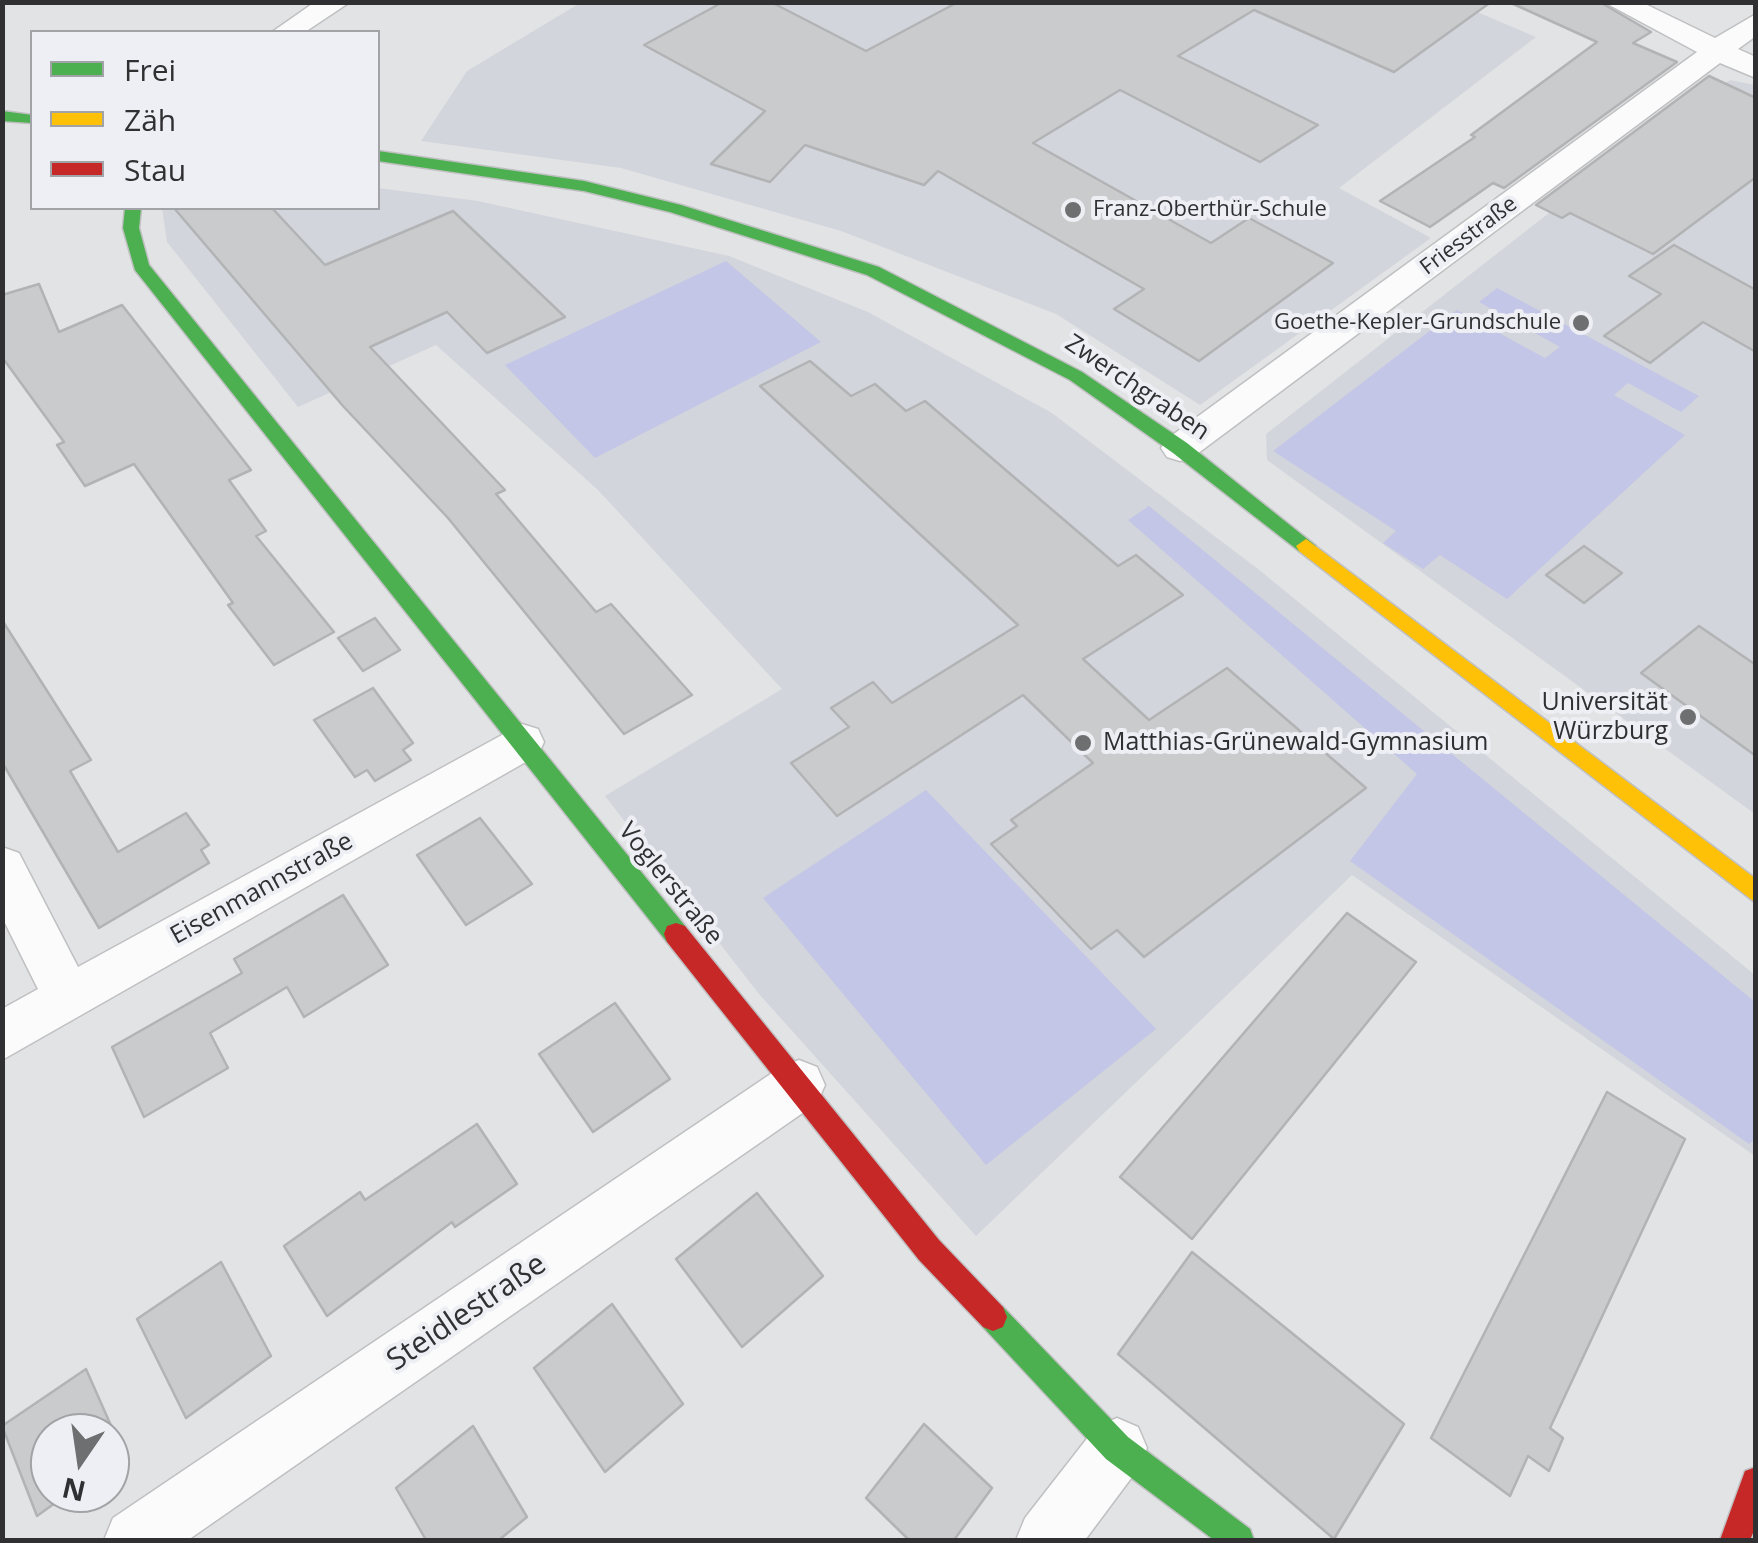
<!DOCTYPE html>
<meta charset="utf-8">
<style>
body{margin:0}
#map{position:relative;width:1758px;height:1543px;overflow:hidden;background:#e2e3e5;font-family:"Open Sans",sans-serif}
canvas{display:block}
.frame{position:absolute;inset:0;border:5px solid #303032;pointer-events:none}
.legend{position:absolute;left:30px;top:30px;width:350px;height:180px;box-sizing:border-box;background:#eeeff4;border:2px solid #a2a3a6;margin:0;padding:12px 18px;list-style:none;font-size:30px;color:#303032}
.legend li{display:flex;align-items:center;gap:20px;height:50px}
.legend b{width:50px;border:2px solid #a2a3a6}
.north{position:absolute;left:30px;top:1413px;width:100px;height:100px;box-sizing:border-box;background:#eeeff4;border:2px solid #a2a3a6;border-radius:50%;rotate:193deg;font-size:28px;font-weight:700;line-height:40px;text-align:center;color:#303032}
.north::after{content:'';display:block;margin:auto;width:35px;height:45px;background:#6e6f71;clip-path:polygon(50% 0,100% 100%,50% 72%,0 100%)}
</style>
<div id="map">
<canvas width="1758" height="1543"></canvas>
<div class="frame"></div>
<ul class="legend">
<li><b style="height:12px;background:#4caf50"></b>Frei</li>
<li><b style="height:12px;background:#ffc107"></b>Zäh</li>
<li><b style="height:12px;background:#c62828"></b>Stau</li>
</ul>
<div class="north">N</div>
</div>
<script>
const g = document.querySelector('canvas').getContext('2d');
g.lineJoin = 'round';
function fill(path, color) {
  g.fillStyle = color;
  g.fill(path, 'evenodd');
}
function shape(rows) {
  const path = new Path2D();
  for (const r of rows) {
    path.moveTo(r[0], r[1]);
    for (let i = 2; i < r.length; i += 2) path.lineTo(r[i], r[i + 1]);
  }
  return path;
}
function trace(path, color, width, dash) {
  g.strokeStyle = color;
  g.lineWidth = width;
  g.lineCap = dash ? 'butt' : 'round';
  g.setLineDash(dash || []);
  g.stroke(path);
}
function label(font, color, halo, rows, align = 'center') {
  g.font = font + ' "Open Sans",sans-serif';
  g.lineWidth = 8;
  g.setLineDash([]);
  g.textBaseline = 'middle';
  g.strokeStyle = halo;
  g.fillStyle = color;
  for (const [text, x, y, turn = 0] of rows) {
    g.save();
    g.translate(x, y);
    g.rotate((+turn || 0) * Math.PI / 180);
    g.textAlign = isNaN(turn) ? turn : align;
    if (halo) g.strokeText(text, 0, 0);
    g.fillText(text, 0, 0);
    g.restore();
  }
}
fill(shape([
 [1454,2,1536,37,1339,188,1431,238,1200,405,1056,314,841,231,621,168,421,141,467,71,580,3],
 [1730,80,1755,85,1755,814,1267,460,1266,434,1659,127],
 [378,188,478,201,729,256,868,312,1052,413,1258,569,1755,975,1755,1156,1352,875,976,1236,759,994,605,796,782,689,598,490,436,345,298,407,167,242,162,208,378,208]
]), '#d3d5dc');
fill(shape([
 [726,261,821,342,595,458,505,365],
 [1497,288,1699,396,1681,412,1628,383,1614,395,1685,435,1507,599,1440,555,1423,569,1383,543,1396,531,1273,451,1457,310,1545,358,1560,347,1479,302],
 [1149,506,1755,1002,1756,1138,1749,1144,1350,861,1417,774,1128,520],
 [926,790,1156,1029,986,1165,763,898]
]), '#c3c6e6');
const building = shape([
 [723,2,771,2,866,51,958,2,1491,2,1394,72,1254,10,1178,56,1318,125,1260,162,1120,90,1033,143,1211,243,1249,218,1333,263,1199,361,1114,309,1144,289,938,171,924,185,805,145,770,182,711,164,765,111,644,45,723,2],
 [1509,2,1600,2,1651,32,1633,43,1677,62,1504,188,1493,183,1430,227,1380,201,1475,137,1471,135,1597,42,1509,2],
 [1709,76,1756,98,1756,177,1653,254,1570,213,1562,218,1536,205,1709,76],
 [174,208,272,208,325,265,453,211,565,317,487,353,447,312,370,347,505,490,496,494,596,612,611,604,692,695,624,734,448,518,343,406,174,208],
 [1674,245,1756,290,1756,352,1703,322,1650,363,1604,336,1661,294,1629,276,1674,245],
 [39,284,59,332,122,305,251,470,229,480,266,531,256,536,334,632,274,665,228,605,233,603,134,464,85,486,57,445,64,442,2,357,2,295,39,284],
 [810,361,851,396,875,384,906,411,925,401,1118,566,1136,555,1183,595,1083,659,1149,720,1227,668,1366,788,1144,957,1117,930,1091,949,991,844,1017,826,1011,820,1093,763,1023,695,837,816,791,763,849,727,831,708,873,682,892,703,1018,625,760,386,810,361],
 [1584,546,1622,573,1584,603,1546,575,1584,546],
 [375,618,400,650,363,671,338,638,375,618],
 [2,620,91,760,70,771,118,852,186,813,209,845,201,850,209,863,99,928,2,762,2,620],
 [1699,626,1756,665,1756,756,1641,673,1699,626],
 [373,688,413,743,403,750,411,760,375,781,367,770,355,777,314,720,373,688],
 [480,818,532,884,466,925,417,855,480,818],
 [343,895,388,965,304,1017,287,987,210,1033,228,1068,144,1117,112,1047,242,973,234,959,343,895],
 [1347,913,1416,962,1192,1239,1120,1177,1347,913],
 [615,1003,670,1079,593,1132,539,1054,615,1003],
 [1607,1092,1685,1139,1550,1428,1563,1438,1549,1471,1528,1456,1510,1496,1431,1438,1607,1092],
 [477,1124,517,1184,455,1227,452,1222,327,1316,284,1246,360,1192,365,1200,477,1124],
 [757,1193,823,1276,742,1347,676,1259,757,1193],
 [1192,1252,1404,1424,1334,1539,1118,1354,1192,1252],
 [221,1262,271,1356,186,1418,137,1319,221,1262],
 [612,1304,683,1404,605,1472,534,1368,612,1304],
 [86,1369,124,1455,110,1464,110,1433,50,1433,50,1493,69,1493,37,1516,2,1426,86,1369],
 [924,1424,992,1488,954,1540,909,1540,866,1498,924,1424],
 [473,1426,527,1517,499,1540,426,1540,396,1488,473,1426]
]);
fill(building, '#cacbcc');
trace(building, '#b2b3b5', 2.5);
const street = shape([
 [315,2,350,2,305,32,272,32,315,2],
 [1604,2,1641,2,1715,38,1756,14,1756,36,1738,49,1756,57,1756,78,1720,63,1193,457,1180,461,1167,457,1161,448,1167,439,1697,52,1604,2],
 [522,724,538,729,544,742,538,755,2,1060,2,1009,38,989,2,917,2,847,19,853,78,967,522,724],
 [799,1060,817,1067,825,1085,817,1103,188,1540,104,1540,113,1518,781,1067,799,1060],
 [1117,1418,1138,1427,1147,1448,1138,1469,1085,1540,1016,1540,1025,1518,1096,1427,1117,1418]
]);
const fast = shape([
 [2,111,32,115,32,123,2,121,2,111],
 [378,151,584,181,681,205,879,267,1082,372,1187,443,1316,546,1306,553,1299,551,1173,453,1070,380,867,275,670,212,584,191,378,161,378,151],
 [125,208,141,208,139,228,149,265,685,926,688,934,685,942,676,945,667,942,135,270,123,228,125,208],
 [993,1303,1003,1307,1128,1437,1250,1529,1254,1540,1214,1540,1106,1459,983,1327,979,1317,983,1307,993,1303]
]);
const slow = shape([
 [1306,539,1756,879,1756,903,1299,551,1296,546,1306,539]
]);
const jam = shape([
 [676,923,685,926,939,1240,1003,1307,1007,1317,1003,1327,993,1331,983,1327,919,1260,667,942,664,934,667,926,676,923],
 [1756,1467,1756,1526,1750,1540,1720,1540,1745,1471,1756,1467]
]);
trace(street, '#c0c0c2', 3);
trace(fast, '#c0c0c2', 3);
trace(slow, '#c0c0c2', 3);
trace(jam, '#c0c0c2', 3);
fill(street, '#fbfbfb');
fill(fast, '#4caf50');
fill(slow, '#ffc107');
fill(jam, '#c62828');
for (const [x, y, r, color] of [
 [1073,210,10,"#6e6f71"],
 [1581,323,10,"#6e6f71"],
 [1688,717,10,"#6e6f71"],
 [1083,743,10,"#6e6f71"]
]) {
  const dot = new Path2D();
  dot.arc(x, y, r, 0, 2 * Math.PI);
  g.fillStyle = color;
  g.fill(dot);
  trace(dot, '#eeeff4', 4);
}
label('22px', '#303032', '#eeeff4', [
 ["Franz-Oberthür-Schule",1093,210],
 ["Goethe-Kepler-Grundschule",1561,323,"right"]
], 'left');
label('22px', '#303032', '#eeeff4', [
 ["Friesstraße",1469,236,-37]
]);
label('25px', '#303032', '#eeeff4', [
 ["Zwerchgraben",1137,388,34],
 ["Voglerstraße",670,884,51],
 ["Eisenmannstraße",262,889,-29]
]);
label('25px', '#303032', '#eeeff4', [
 ["Universität",1668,703],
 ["Würzburg",1668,732],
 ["Matthias-Grünewald-Gymnasium",1103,743,"left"]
], 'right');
label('30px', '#303032', '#eeeff4', [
 ["Steidlestraße",467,1313,-34]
]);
</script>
